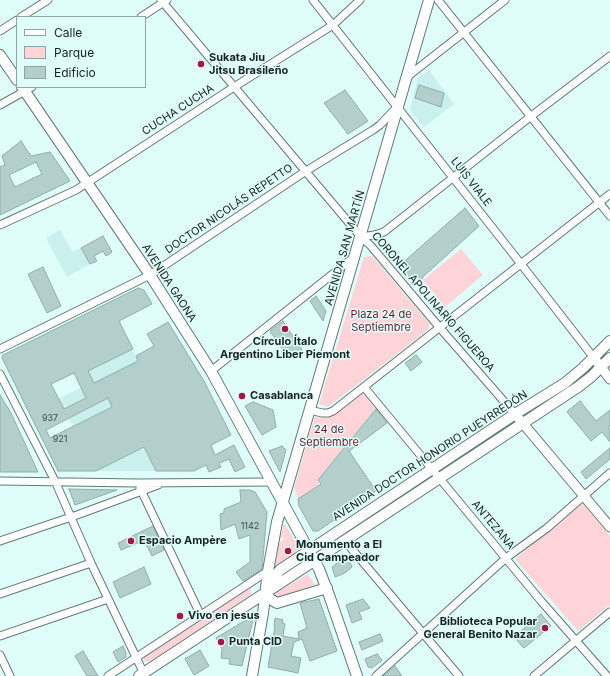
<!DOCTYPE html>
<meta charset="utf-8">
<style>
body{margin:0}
#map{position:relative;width:610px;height:676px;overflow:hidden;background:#dffdf9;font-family:Inter,sans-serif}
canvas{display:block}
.legend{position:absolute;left:16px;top:16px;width:130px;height:72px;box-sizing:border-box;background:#dffdf9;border:1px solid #8fa5a3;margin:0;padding:5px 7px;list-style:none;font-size:12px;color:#172221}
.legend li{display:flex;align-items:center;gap:8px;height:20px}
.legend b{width:20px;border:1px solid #8fa5a3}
</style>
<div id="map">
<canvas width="610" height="676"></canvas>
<ul class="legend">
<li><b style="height:5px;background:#fff"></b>Calle</li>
<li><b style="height:11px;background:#ffd4d8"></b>Parque</li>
<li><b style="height:11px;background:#b2cfcb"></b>Edificio</li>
</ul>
</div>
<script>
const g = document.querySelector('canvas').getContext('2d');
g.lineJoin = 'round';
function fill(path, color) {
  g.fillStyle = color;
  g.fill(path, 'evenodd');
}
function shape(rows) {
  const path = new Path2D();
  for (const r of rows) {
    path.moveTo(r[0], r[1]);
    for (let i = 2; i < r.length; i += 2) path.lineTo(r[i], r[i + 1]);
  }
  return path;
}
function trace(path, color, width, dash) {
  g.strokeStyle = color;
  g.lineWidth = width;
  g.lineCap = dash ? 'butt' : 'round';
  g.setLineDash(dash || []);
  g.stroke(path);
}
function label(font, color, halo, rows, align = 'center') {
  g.font = font + ' Inter,sans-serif';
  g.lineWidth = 3;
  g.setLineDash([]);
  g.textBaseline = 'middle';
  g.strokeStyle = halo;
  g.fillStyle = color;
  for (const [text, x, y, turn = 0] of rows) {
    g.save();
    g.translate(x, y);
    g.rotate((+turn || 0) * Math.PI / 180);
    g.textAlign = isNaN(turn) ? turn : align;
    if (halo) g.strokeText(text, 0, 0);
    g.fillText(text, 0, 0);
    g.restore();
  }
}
fill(shape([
 [429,70,454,104,424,127,410,110,418,78],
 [60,230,72,252,81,248,90,264,67,277,46,238],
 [110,302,185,458,191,471,96,471,58,399,81,388]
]), '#c9f0ec');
fill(shape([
 [461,249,483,275,445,307,423,280],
 [372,256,430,324,428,330,328,407,319,404,364,257],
 [363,391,376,408,318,480,319,485,298,499,294,488,315,416,326,418],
 [582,502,610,536,610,605,578,631,515,559],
 [285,524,301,552,273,570,278,545,285,537,281,538,278,543,282,529,286,535,282,527,283,525],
 [308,574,315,585,277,598,274,597,277,592],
 [251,584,251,595,150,662,144,661,144,656]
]), '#ffd4d8');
const building = shape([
 [419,85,444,93,441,107,415,98,419,85],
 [345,90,368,121,348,134,324,103,345,90],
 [21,141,31,156,50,152,70,181,0,215,0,167,5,165,2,156,21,141],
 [36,162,42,174,15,187,9,175,36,162],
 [465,208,479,226,415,284,399,266,465,208],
 [103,236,112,252,106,256,103,251,94,256,97,261,90,264,81,248,103,236],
 [43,267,61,306,47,313,28,274,43,267],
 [138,288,144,290,152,304,119,321,133,349,88,371,94,383,138,361,136,356,154,346,147,334,168,322,204,381,231,435,211,445,215,455,234,445,245,467,235,472,229,459,219,463,221,467,209,472,206,465,194,471,156,471,144,447,96,471,58,471,2,358,3,355,138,288],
 [74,373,86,398,64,409,51,384,74,373],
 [108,398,112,407,50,438,46,430,108,398],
 [316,296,326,311,323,321,310,301,316,296],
 [283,321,302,350,294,358,287,348,284,351,270,331,283,321],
 [416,355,422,362,411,371,405,363,416,355],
 [0,395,11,413,38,472,0,472,0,395],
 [580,401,596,421,610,410,610,426,608,427,610,430,610,442,602,432,591,441,567,412,580,401],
 [253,402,273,410,276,427,262,435,245,406,253,402],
 [376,409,387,423,349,451,376,491,318,531,313,531,299,506,298,499,321,484,318,480,376,409],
 [282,446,286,450,280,472,269,451,282,446],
 [610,448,610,459,586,479,581,472,610,448],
 [69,489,117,490,75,505,69,489],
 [240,490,250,490,255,492,267,512,262,569,243,581,236,572,250,562,250,535,239,539,235,524,221,530,220,514,224,513,224,509,241,502,240,490],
 [153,526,164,550,152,556,144,540,121,550,118,543,153,526],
 [344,558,348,558,352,567,345,573,335,577,332,567,344,558],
 [144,567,151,584,120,598,113,582,144,567],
 [319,599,337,651,310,661,302,639,294,642,291,656,301,658,298,673,268,667,275,626,274,626,275,618,283,620,282,623,285,624,283,636,299,639,298,632,307,628,300,603,319,599],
 [363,599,370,608,359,612,362,619,352,623,346,605,363,599],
 [541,614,551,626,524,648,514,637,541,614],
 [251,617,253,620,242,666,229,664,230,659,221,658,222,649,216,638,251,617],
 [380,634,383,641,362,650,359,642,380,634],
 [123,646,126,653,126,657,118,662,113,652,123,646],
 [200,650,209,666,194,675,185,659,200,650],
 [83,651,98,676,87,676,75,656,83,651],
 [377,654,382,660,372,668,368,667,365,659,377,654],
 [395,666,402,676,383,676,386,674,395,666]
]);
fill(building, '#b2cfcb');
trace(building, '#91adaa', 1);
const minor = shape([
 [161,0,361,237,371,246,440,328,515,414],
 [313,0,521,264,594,358],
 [438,0,610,216],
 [21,17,48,0],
 [141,17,167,0],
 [0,31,17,20],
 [407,77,505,0],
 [0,105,32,87],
 [0,225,76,190,234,87,333,25,360,0],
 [361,237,374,235,384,232,530,117,610,56],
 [0,349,150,275,306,171,373,130,380,125,397,107],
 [211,371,354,257],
 [0,374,55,481,91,563,145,676],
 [364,387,541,601,607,676],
 [310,410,322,413,328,413,333,411,610,194],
 [0,481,138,483,271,482],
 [140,488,201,616],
 [0,541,77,515,158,485],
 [345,541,459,676],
 [0,594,91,563],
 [0,636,108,599],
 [0,655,10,676],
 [108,676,268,571],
 [376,676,506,558,547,528,610,473],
 [534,676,610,612]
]);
const tertiary = shape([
 [594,358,610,379],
 [515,414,610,527]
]);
const secondary = shape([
 [0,55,17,80],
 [22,87,150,275,211,371,319,569,329,595,357,676],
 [268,587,272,579,280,570,515,414,565,383,583,368,610,341],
 [266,593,270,599,277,603,327,588],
 [139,676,578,387,591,377,610,358],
 [252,676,263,613,268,571,277,522,429,0]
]);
trace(minor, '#5e7976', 9);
trace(tertiary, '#5e7976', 11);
trace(secondary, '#5e7976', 12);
trace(minor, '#fff', 7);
trace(tertiary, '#fff', 9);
trace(secondary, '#fff', 10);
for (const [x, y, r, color] of [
 [201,64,4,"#aa1442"],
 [285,329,4,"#aa1442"],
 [242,396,4,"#aa1442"],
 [131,541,4,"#aa1442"],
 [288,551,4,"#aa1442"],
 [180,616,4,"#aa1442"],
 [545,628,4,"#aa1442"],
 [221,642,4,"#aa1442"]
]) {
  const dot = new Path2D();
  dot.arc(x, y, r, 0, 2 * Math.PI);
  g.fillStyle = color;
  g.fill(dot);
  trace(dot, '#dffdf9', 1.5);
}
label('9px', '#3e4d4c', null, [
 ["937",50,418],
 ["921",60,439],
 ["1142",250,526]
]);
label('bold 11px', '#172221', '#dffdf9', [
 ["Sukata Jiu",209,58],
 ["Jitsu Brasileño",209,71],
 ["Círculo Ítalo",285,342,"center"],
 ["Argentino Liber Piemont",285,355,"center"],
 ["Casablanca",250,396],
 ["Espacio Ampère",139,541],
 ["Monumento a El",296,545],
 ["Cid Campeador",296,558],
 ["Vivo en jesus",188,616],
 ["Biblioteca Popular",537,622,"right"],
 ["General Benito Nazar",537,635,"right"],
 ["Punta CID",229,642]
], 'left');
label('11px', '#172221', '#dffdf9', [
 ["CUCHA CUCHA",178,110,-33],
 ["LUIS VIALE",471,182,52],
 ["DOCTOR NICOLÁS REPETTO",229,209,-34],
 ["AVENIDA SAN MARTÍN",345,248,-74],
 ["AVENIDA GAONA",169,283,57],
 ["CORONEL APOLINARIO FIGUEROA",433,302,49],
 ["AVENIDA DOCTOR HONORIO PUEYRREDÓN",430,456,-33],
 ["ANTEZANA",493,525,50]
]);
label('11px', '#691d2e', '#dffdf9', [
 ["Plaza 24 de",381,315],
 ["Septiembre",381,328],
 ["24 de",329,430],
 ["Septiembre",329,443]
]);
</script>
